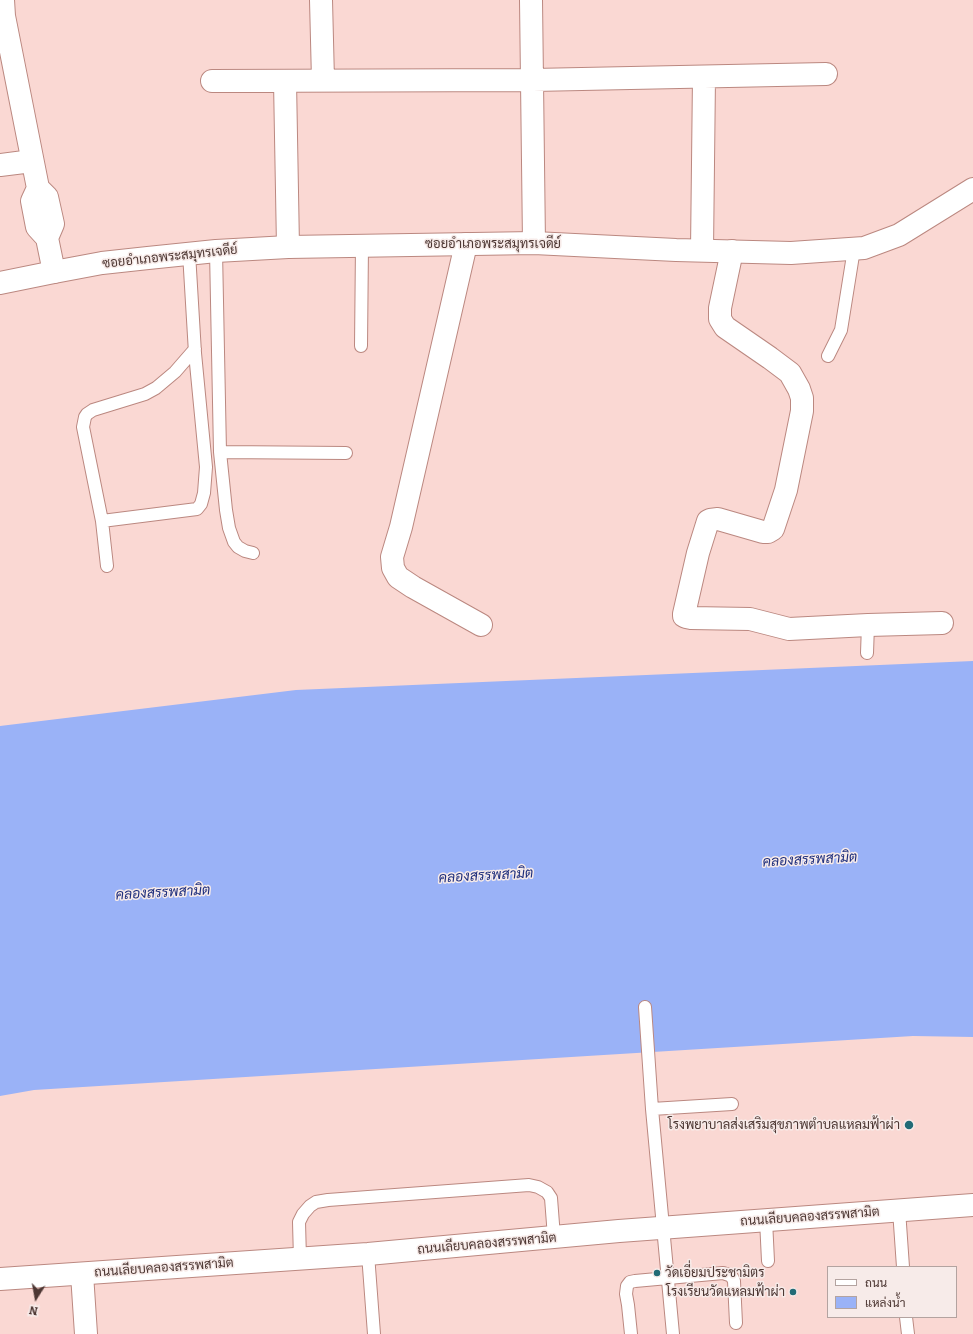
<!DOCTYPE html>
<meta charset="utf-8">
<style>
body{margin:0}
#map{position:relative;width:973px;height:1334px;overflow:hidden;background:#fad8d3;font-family:Bitter,Sarabun,serif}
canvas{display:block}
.legend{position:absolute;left:827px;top:1266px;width:130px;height:52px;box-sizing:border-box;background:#f7ebe9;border:1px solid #b3a3a0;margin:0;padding:5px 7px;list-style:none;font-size:12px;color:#4d3733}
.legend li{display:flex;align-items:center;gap:8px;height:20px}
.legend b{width:20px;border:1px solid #b3a3a0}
.north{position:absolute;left:16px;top:1278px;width:40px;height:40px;-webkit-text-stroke:3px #f7ebe9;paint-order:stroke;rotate:191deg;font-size:11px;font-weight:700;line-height:16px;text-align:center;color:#4d3733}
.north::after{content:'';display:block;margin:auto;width:14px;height:18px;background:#4d3733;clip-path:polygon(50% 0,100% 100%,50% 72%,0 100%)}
</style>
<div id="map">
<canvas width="973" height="1334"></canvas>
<ul class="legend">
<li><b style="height:5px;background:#fff"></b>ถนน</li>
<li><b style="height:11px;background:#9ab2f7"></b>แหล่งน้ำ</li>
</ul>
<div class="north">N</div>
</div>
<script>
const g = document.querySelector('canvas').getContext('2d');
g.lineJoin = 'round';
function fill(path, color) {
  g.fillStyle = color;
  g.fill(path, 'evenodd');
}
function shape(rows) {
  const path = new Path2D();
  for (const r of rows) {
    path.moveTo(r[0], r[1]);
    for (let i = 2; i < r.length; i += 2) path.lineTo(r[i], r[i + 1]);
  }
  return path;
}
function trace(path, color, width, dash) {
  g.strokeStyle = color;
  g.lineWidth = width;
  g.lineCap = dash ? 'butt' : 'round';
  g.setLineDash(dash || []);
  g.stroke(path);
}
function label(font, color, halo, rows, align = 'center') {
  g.font = font + ' Bitter,Sarabun,serif';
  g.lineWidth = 3;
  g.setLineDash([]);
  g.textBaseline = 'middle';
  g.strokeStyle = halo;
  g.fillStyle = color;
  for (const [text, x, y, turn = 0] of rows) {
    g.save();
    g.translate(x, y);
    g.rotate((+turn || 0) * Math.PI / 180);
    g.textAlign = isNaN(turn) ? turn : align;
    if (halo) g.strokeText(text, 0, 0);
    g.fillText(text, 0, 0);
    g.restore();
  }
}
fill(shape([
 [973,661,973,1037,913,1036,34,1090,0,1096,0,726,296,690]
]), '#9ab2f7');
const lane = shape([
 [216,251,220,452,226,510,229,528,234,542,238,547,245,551,253,553],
 [361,346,362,245],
 [828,356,841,330,854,249],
 [220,452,346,453],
 [102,521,197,509,201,504,204,493,206,467,195,353,189,253],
 [107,566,102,521,83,427,85,417,87,414,93,410,145,394,156,388,175,372,195,349],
 [867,653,868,625],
 [645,1007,652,1109,673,1334],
 [652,1109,732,1104],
 [899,1210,903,1267],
 [766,1220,768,1261],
 [368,1254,374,1334],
 [300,1259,299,1222,303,1214,310,1206,316,1202,328,1200,529,1185,538,1187,547,1192,551,1198,554,1237],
 [906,1317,908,1334],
 [631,1334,628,1305,626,1294,627,1286,630,1282,635,1281,723,1273,729,1275,732,1277,734,1281,736,1323]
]);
const street = shape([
 [3,0,4,16,38,188],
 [321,0,323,80],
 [531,0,534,243],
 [212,81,533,80,826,74],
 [285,81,288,247],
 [0,165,32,161],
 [38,188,47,197,53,224,47,238,37,227,32,201,38,188],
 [47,238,54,272],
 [466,244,401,527,392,557,393,568,398,577,413,587,481,625],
 [702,250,704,77],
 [732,251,720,308,720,319,725,327,770,358,790,373,799,389,802,398,802,411,786,490,773,529,768,532,763,532,718,519,710,520,708,521,698,553,684,614,684,616,686,617,691,618,750,619,789,629,868,625,942,623],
 [82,1274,86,1334]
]);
const secondary = shape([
 [0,283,54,272,102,263,148,258,216,251,288,247,534,243,676,250,791,253,864,248,899,235,973,189],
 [0,1279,368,1254,619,1231,973,1205]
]);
trace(lane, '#bb8880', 14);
trace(street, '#bb8880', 24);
trace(secondary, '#bb8880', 24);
trace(lane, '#fff', 12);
trace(street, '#fff', 22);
trace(secondary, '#fff', 22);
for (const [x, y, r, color] of [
 [909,1125,5,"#226b76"],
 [657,1273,4,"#226b76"],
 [793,1292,4,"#226b76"]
]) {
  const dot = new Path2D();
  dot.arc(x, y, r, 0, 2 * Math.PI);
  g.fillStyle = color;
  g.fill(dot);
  trace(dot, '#f7ebe9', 1.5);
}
label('13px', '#4d3733', '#f7ebe9', [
 ["ซอยอำเภอพระสมุทรเจดีย์",493,244],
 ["ซอยอำเภอพระสมุทรเจดีย์",170,257,-6],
 ["ถนนเลียบคลองสรรพสามิต",810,1217,-4],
 ["ถนนเลียบคลองสรรพสามิต",487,1244,-5],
 ["ถนนเลียบคลองสรรพสามิต",164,1268,-4]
]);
label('13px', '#4d3733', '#f7ebe9', [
 ["โรงพยาบาลส่งเสริมสุขภาพตำบลแหลมฟ้าผ่า",900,1125],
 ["วัดเอี่ยมประชามิตร",665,1273,"left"],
 ["โรงเรียนวัดแหลมฟ้าผ่า",785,1292]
], 'right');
label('italic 14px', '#1f2f7d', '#f7ebe9', [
 ["คลองสรรพสามิต",810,860,-3],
 ["คลองสรรพสามิต",486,876,-3],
 ["คลองสรรพสามิต",163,893,-3]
]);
</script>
